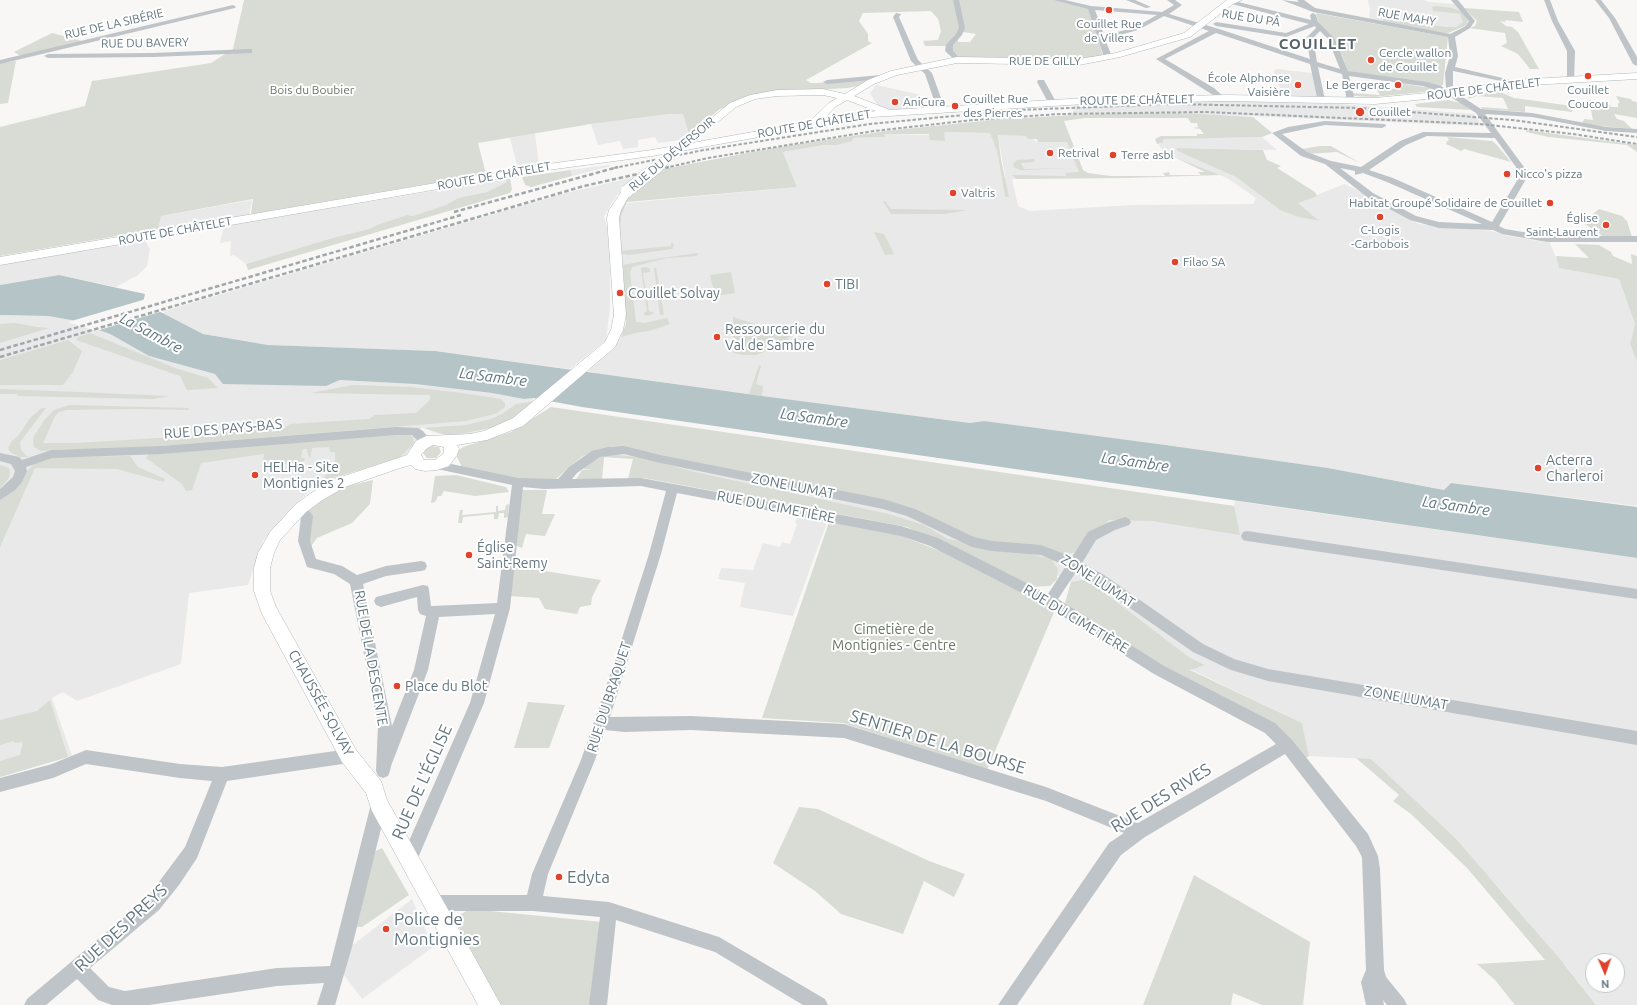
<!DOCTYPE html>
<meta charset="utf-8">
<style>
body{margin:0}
#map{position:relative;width:1637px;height:1005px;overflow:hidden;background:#f8f7f5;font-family:Ubuntu,sans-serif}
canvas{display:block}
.north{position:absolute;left:1585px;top:953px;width:40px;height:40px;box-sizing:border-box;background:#fff;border:1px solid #c1c8cc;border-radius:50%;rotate:178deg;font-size:11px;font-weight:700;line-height:16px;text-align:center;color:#63767f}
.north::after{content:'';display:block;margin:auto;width:14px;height:18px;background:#e0432c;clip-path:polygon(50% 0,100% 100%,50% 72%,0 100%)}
</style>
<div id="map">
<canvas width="1637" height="1005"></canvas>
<div class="north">N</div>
</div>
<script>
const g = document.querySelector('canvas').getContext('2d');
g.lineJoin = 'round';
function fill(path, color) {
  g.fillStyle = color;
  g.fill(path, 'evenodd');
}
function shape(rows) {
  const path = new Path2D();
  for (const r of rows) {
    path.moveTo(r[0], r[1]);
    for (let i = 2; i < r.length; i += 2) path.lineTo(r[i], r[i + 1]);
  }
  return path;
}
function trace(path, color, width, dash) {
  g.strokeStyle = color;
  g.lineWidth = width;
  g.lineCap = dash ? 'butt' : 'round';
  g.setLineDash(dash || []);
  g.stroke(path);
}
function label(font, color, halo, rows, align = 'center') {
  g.font = font + ' Ubuntu,sans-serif';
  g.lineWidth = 4;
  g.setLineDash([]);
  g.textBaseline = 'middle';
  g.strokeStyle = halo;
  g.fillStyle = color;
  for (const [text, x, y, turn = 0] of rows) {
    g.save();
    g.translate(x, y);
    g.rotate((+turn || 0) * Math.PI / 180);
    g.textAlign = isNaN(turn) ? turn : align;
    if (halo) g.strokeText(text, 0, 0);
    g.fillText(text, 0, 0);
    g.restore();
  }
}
fill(shape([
 [1368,0,1424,0,1429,2,1455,4,1463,12,1433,11,1460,14,1464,22,1456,27,1448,27,1384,19,1383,23,1369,19,1370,10],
 [1277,69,1312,73,1320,98,1287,97,1277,83,1274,71],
 [876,85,921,95,915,106,919,108,892,110,878,106,870,93],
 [1230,101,1340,104,1474,114,1483,126,1203,114,1072,115,1075,104],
 [671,114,683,114,689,134,681,140,658,143,655,137,638,140,638,147,623,149,620,141,598,145,591,124],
 [944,132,991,133,997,151,1005,197,1005,176,998,135,1026,136,1038,142,1067,142,1080,173,1067,173,1066,176,1013,177,1016,179,1012,179,1018,206,1030,211,1132,205,1253,204,1256,198,1227,178,1163,152,1159,145,1164,139,1175,138,1262,137,1277,150,1177,148,1236,177,1280,210,1298,217,1318,221,1298,203,1344,184,1366,194,1419,224,1492,231,1509,236,1550,243,1560,268,1619,279,1635,324,1630,344,1637,362,1637,506,1451,483,1445,490,1328,468,984,421,970,423,762,396,590,372,589,370,610,352,621,337,626,324,627,314,623,265,619,251,621,217,627,203,797,187,783,152,824,145,837,145,853,138,884,137,883,134,930,135,944,141],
 [535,133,539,166,518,169,510,138],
 [609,165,611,166,572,176,570,170],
 [638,176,617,195,604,216,607,228,610,270,610,307,606,340,570,369,435,351,268,345,203,334,163,314,164,311,562,194],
 [505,179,507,182,487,192,458,198,446,205,413,216,407,215,377,225,369,229,336,237,246,264,234,255,230,256,231,241,220,243,224,226],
 [252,200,249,216,156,231,161,216],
 [145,241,150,249,147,266,138,275,116,287,59,275,0,285,0,263],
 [0,315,48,316,71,320,110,334,149,356,215,374,326,386,340,380,415,384,492,393,524,399,533,398,533,400,523,415,494,427,469,434,448,435,436,433,421,427,415,446,402,458,321,481,299,501,263,541,248,585,189,593,181,664,77,701,63,692,52,698,72,756,0,777],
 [596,418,1234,506,1235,501,1637,558,1637,1005,1596,1005,1570,971,1500,889,1371,759,1309,756,1302,723,1190,669,1067,595,1071,582,1049,571,1034,580,889,514,662,467,632,465,633,459,604,457,603,470,583,469,571,460],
 [1593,961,1617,961,1617,985,1593,985],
 [798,516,827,522,793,616,740,607,745,583,718,579,721,568,753,570,763,543,780,547,782,542,790,544,797,524,795,523],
 [412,899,433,947,362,999,338,967,345,951]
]), '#e8e9e8');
fill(shape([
 [244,0,1053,0,1089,9,1103,56,1073,61,956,59,952,51,953,45,958,38,958,42,970,42,976,34,963,32,957,33,946,46,925,46,923,41,938,40,941,31,938,19,931,11,863,13,859,21,868,34,868,41,872,43,806,80,811,83,816,83,868,80,862,85,848,88,774,92,720,109,689,134,683,114,670,114,591,124,478,143,486,174,251,214,253,199,161,216,158,229,0,256,0,127,85,106,92,81,211,63,233,49],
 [1436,6,1452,8,1463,12,1468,20,1467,25,1446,34,1383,23,1383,19,1448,27,1456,27,1463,22,1460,14,1433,11,1432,7],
 [1464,8,1519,12,1523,22,1505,20,1506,22,1500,21,1506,26,1512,27,1518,32,1539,69,1530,69,1518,54,1501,46,1507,43,1505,33,1469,28,1475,26,1477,21],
 [1316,13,1448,37,1443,85,1437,87,1348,71,1342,56,1319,24],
 [52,33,86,42,22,57,14,52],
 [16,61,8,103,0,104,0,63],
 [1400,83,1430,88,1433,91,1374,97,1353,96,1352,93,1380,95,1374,86,1401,90],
 [1503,90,1506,91,1500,92,1514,98,1572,106,1572,112,1525,106,1525,112,1482,109,1481,107,1508,109,1503,98,1477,96,1468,99,1469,95],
 [1616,96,1631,99,1632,101,1637,102,1637,118,1614,114,1617,119,1624,121,1632,129,1582,124,1584,119,1593,120,1589,100,1609,103,1611,107,1618,107,1618,103,1620,103],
 [1448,100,1461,103,1471,110,1417,107,1415,104],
 [1132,113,1203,114,1253,117,1272,133,1262,137,1164,139,1162,143,1157,144,1155,139,1161,136,1197,136,1197,134,1204,134,1200,129,1193,128,1198,127,1197,123,1191,123,1188,118,1085,118,1064,121,1083,170,1088,173,1111,176,1165,176,1163,173,1169,172,1170,175,1201,175,1198,172,1205,172,1172,156,1220,175,1128,178,1016,179,1012,175,1066,176,1066,173,1079,172,1067,142,1038,142,1037,139,1028,139,1026,136,998,135,1001,160,1009,197,1005,197,997,151,990,133,944,132,945,141,930,140,929,134,884,134,885,137,853,138,852,141,837,145,824,145,783,152,797,187,627,202,621,217,620,236,618,223,622,205,629,196,654,172,664,169,773,148,885,131,992,120,1072,115],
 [1526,130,1637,145,1637,152,1627,145,1549,137,1526,132],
 [1447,137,1492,141,1497,145,1511,162,1464,149,1461,151,1446,144,1447,141,1449,140],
 [1320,146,1331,146,1360,163,1337,152,1308,154,1302,149],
 [1176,148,1263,150,1267,160,1281,166,1277,168,1315,192,1317,196,1298,203,1319,221,1298,217,1280,210,1236,177,1178,151],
 [1034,159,1035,162,1021,163,1024,169,1073,168,1021,170,1015,168,1013,164,1017,160],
 [570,170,572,176,531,187,525,185,522,177],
 [505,179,510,179,512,189,510,193,248,270,246,264,336,237,369,229,377,225,407,215,413,216,446,205,458,198,487,192,507,182],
 [883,201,885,201,891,209,967,210,945,214,891,214],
 [1599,209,1622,216,1627,221,1632,237,1604,237,1585,224,1588,218],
 [874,232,884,234,894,254,885,255],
 [671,243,673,243,674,245,672,249,629,255,623,254,619,251,671,246],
 [1575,244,1599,245,1611,252,1613,256,1632,264,1631,254,1637,256,1637,362,1630,344,1635,324,1619,279,1559,268,1556,256,1589,258],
 [698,253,697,256,667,258,632,267,630,273,636,322,644,323,667,318,670,324,649,331,640,332,621,337,626,324,623,265,655,259],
 [646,267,650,269,650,272,643,273,649,311,654,313,648,316,643,314,647,311,641,268],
 [654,268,656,268,664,315,660,315],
 [731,272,735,293,715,296,710,275],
 [733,317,761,326,785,329,792,332,785,344,756,355,743,355,733,353],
 [15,323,37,327,49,328,0,343,0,324],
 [90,333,175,368,208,378,218,388,187,390,180,376,76,340,78,337],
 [68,340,82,351,73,372,63,385,0,385,0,360],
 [759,365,761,366,756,384,763,386,762,396,749,394],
 [353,385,411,387,462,393,501,399,505,403,505,407,495,414,466,421,111,450,64,449,41,451,34,447,33,438,45,419,54,410,69,405,189,408,188,410,136,409,67,410,59,412,55,416,43,443,76,443,175,437,196,434,285,428,290,424,369,419,375,415,416,413,430,400,430,395,311,393],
 [0,389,54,391,170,396,153,399,18,396,17,394,0,394],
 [535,401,523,415,496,427,454,435,443,434,424,428,466,425,491,419,502,414,516,404],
 [551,407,1234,506,1240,535,1152,521,1109,520,1078,552,1065,554,982,541,926,517,685,464,624,447,612,446,582,456,556,479,513,481,462,467,457,457,458,451,463,447,511,432],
 [42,408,46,408,20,442,21,450,28,457,20,457,10,452,8,448,12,441,19,435,30,418],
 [408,434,413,437,414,443,400,457,331,479,322,480,330,471,328,467,335,466,335,452,330,452,329,447,312,448,310,459,307,452,307,449,303,449,301,458,305,458,304,461,262,467,264,454,201,463,192,490,186,491,182,484,146,458,150,453],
 [431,446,439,447,441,452,436,458,427,458,423,453,426,449],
 [606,454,637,457,695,472,889,514,924,525,948,539,1031,554,1051,559,1058,569,1057,579,1050,586,1032,587,907,527,644,478,628,479,633,459,604,457,602,479,576,479,582,470,592,470,583,469,593,461],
 [130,456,138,467,165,479,164,482,117,469,35,468,0,547,0,499,34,464,48,457],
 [0,465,9,468,10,473,9,478,0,488],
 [456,475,506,487,509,492,475,496,444,491,441,496,438,496,435,502,431,503,435,476],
 [373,480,370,504,352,523,317,538,309,549,308,513,311,508,326,494,352,485],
 [519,490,547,490,542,514,555,514,545,536,526,534,522,548,517,546],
 [509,504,508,517,504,518,504,513,499,513,498,519,494,519,494,514,463,517,462,523,458,523,460,510,463,510,462,515,496,512,496,506,498,506,498,511,505,510,506,505],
 [829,522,899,535,940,551,1055,610,987,770,843,723,762,718],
 [515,560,535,561,532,569,601,580,592,597,591,605,580,607,577,614,545,609,539,598,509,596,508,569,515,569],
 [1083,580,1098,588,1190,658,1205,665,1190,670,1302,723,1309,756,1301,761,1281,733,1105,636,1065,603,1071,582],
 [50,700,68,757,0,777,0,761,20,755,23,742,14,743,14,741,0,745,0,720,37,711],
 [528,702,565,705,549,748,514,748],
 [1356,758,1371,759,1456,839,1560,959,1596,1005,1515,1005,1495,980,1477,964,1545,960,1467,868,1411,814,1393,801,1399,795],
 [799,807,818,809,929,861,965,874,954,897,924,881,903,934,841,914,815,891,773,863],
 [382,848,409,895,362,927,357,927,374,852],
 [1194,875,1310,942,1303,1005,1262,1005,1233,993,1231,1005,1143,1005],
 [470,909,602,922,590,1005,500,1005,454,918]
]), '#d8dcd4');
fill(shape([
 [59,275,145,294,143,303,203,334,268,345,435,351,762,396,970,423,984,421,1165,445,1328,468,1444,490,1451,483,1637,507,1637,558,582,407,533,398,524,399,492,393,415,384,340,380,326,386,223,384,215,374,149,356,110,334,71,320,48,316,0,315,0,285]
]), '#b5c4c6');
fill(shape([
 [146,299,145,302,163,311,96,331,68,322]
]), '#f8f7f5');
const major = shape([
 [1227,0,1242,0,1233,4,1190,37,1120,57,1079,65,957,63,897,75,874,84,854,96,890,110,1085,98,1227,95,1375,98,1447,91,1513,80,1637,73,1637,79,1513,86,1447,97,1375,104,1227,101,1085,104,872,117,652,156,548,170,0,265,0,257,548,164,652,150,809,122,829,103,837,98,823,95,777,96,755,99,736,107,701,136,693,136,692,134,730,103,750,95,777,90,823,89,845,94,868,80,891,71,957,57,1079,59,1116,53,1184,33,1227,0],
 [847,100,876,111,823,120,835,107,847,100],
 [627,188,632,191,621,210,619,218,626,315,623,330,615,347,523,426,487,440,457,445,459,449,457,455,449,466,437,470,425,471,415,469,411,465,400,468,345,487,321,501,306,512,280,540,274,553,270,568,270,591,276,607,356,750,381,781,387,800,501,1005,478,1005,372,811,366,793,342,762,262,614,254,591,254,568,258,553,270,532,296,504,311,493,335,479,407,455,416,441,426,436,470,434,484,431,513,418,605,342,611,330,614,315,607,218,609,210,622,191,627,188],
 [433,445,444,447,444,453,435,460,424,460,421,455,426,449,433,445]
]);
trace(major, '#b2b8bb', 1);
fill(shape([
 [953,0,959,0,965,28,962,35,953,45,953,51,961,60,957,62,945,51,946,45,956,34,959,28,953,0],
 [1053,0,1065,0,1091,6,1162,12,1174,5,1167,0,1175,0,1182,5,1169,14,1219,29,1310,59,1306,38,1316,28,1315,26,1286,37,1216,26,1213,24,1216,22,1286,33,1309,24,1228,3,1228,1,1230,0,1311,20,1310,15,1313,13,1316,15,1318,22,1334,38,1348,71,1427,82,1441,86,1450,92,1455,92,1481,109,1532,113,1606,127,1637,129,1637,133,1606,131,1532,117,1485,114,1524,167,1526,179,1499,226,1505,229,1547,236,1637,236,1637,242,1547,242,1502,234,1493,230,1439,228,1410,220,1367,197,1325,164,1301,156,1272,133,1288,127,1325,121,1385,124,1386,126,1382,128,1325,125,1282,134,1307,152,1331,161,1361,167,1400,141,1423,132,1491,133,1476,113,1449,96,1444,96,1435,90,1423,86,1349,76,1355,101,1351,103,1347,101,1342,74,1318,67,1325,100,1318,102,1310,64,1216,33,1165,59,1214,88,1225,98,1221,100,1156,59,1209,31,1164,16,1138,30,1105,39,1112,57,1108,59,1104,57,1088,9,1053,0],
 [1095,10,1157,15,1134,28,1104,35,1095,10],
 [1320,31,1328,39,1340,69,1317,62,1313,38,1320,31],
 [1427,136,1495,138,1516,167,1518,179,1492,222,1393,178,1369,170,1406,145,1427,136],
 [1340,168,1355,171,1355,175,1363,173,1387,182,1482,224,1439,222,1416,216,1373,193,1340,168],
 [1126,0,1135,0,1151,7,1146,8,1126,0],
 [1282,0,1299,2,1297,0,1304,0,1315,8,1450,34,1466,26,1469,21,1451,0,1458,0,1475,21,1470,28,1455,37,1458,56,1455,67,1524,83,1520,85,1453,71,1453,86,1446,88,1445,73,1450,56,1448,37,1313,12,1282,0],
 [1544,0,1550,0,1558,21,1575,51,1574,82,1567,80,1567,51,1552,21,1544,0],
 [1595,0,1601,0,1615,18,1637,57,1637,66,1633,64,1609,18,1595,0],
 [233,5,236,7,235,8,0,64,0,60,233,5],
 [896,13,901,14,899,17,918,60,932,73,945,109,944,111,937,109,925,74,911,61,893,17,896,13],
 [249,49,252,49,252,53,153,57,48,58,44,56,48,54,153,53,249,49],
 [880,75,883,75,883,79,827,84,823,82,827,80,880,75],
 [1038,80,1044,80,1056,102,1055,104,1049,104,1037,82,1038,80],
 [396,427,418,428,423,431,432,442,426,446,422,445,412,435,396,435,161,454,52,458,26,467,27,471,22,482,15,490,0,500,0,489,13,477,15,471,11,464,0,461,0,453,19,457,22,460,51,450,161,446,396,427],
 [624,446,660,455,883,499,915,509,974,537,992,541,1041,545,1072,557,1088,532,1107,523,1125,517,1129,519,1131,522,1129,525,1115,530,1096,540,1082,563,1104,575,1203,644,1234,659,1268,669,1637,731,1637,745,1268,681,1231,670,1193,652,1094,583,1076,572,1058,599,1164,666,1275,723,1292,740,1368,834,1378,856,1380,869,1384,970,1386,977,1404,999,1407,1005,1387,1005,1383,1000,1384,1005,1366,1005,1361,982,1366,970,1362,857,1356,846,1285,754,1145,837,1121,855,1017,1005,998,1005,1109,843,1124,833,1046,801,844,738,691,730,624,732,605,730,595,760,548,874,543,896,609,902,719,937,825,999,828,1005,803,1005,715,952,616,920,607,1005,589,1005,600,917,533,911,434,911,428,909,426,903,428,897,434,895,527,895,532,874,581,760,615,660,649,554,666,491,641,486,544,489,523,487,510,608,484,703,415,865,409,867,403,865,401,859,470,703,495,614,439,617,428,670,391,766,390,771,388,776,383,778,378,776,376,771,378,725,350,584,334,574,307,567,298,541,301,517,295,508,297,505,305,505,313,516,310,541,316,559,342,566,357,575,386,566,421,561,425,562,427,566,425,570,421,571,386,576,363,584,392,726,414,670,426,616,420,614,418,610,417,597,381,607,376,605,374,601,376,597,423,585,428,586,429,590,431,606,433,606,497,603,512,485,437,469,433,468,431,465,433,462,437,461,518,478,558,479,569,467,592,451,608,447,624,446],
 [624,454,660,463,883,509,907,516,972,547,992,551,1041,555,1066,566,1048,594,938,538,901,526,641,478,572,479,577,473,600,457,624,454],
 [677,493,901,536,930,546,1045,605,1154,674,1265,733,1276,744,1138,823,1046,787,844,724,691,716,610,717,661,554,677,493],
 [1247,531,1637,589,1637,599,1247,541,1243,540,1241,536,1243,532,1247,531],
 [349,749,354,751,356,756,354,761,349,763,227,781,197,858,179,885,159,910,90,968,109,987,125,991,277,968,330,966,371,804,374,799,379,796,384,799,387,804,352,947,335,1005,317,1005,324,983,277,986,149,1005,112,1005,98,1000,77,979,46,1005,24,1005,27,999,147,898,185,847,212,781,180,778,86,764,53,778,0,792,0,778,52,764,86,750,180,764,222,767,349,749]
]), '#bec4c7');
fill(major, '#fff');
trace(shape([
 [614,168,704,150,870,124,1017,110,1173,104,1359,108,1512,120,1637,137],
 [665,168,708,158,874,131,973,120,1060,114,1206,112,1480,124,1573,134,1637,144]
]), '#a0a8ac', 2, [3.5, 2]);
trace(shape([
 [454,212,618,167],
 [0,350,461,215],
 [0,357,584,186,669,167]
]), '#a0a8ac', 2.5, [4.5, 2.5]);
const majorBridgeFar1 = shape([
 [656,168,697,134]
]);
const majorBridge = shape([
 [627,191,657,167]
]);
trace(majorBridgeFar1, '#b2b8bb', 10, []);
trace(majorBridge, '#b2b8bb', 13, []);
trace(majorBridgeFar1, '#fff', 9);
trace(majorBridge, '#fff', 12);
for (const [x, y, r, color] of [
 [1109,10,4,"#e0432c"],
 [1371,60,4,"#e0432c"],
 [1588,76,4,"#e0432c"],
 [1298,85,4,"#e0432c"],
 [1398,85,4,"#e0432c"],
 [895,102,4,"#e0432c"],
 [955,106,4,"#e0432c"],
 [1360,112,5,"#e0432c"],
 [1050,153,4,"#e0432c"],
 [1113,155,4,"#e0432c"],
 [1507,174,4,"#e0432c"],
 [953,193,4,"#e0432c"],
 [1550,203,4,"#e0432c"],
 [1380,217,4,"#e0432c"],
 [1606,225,4,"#e0432c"],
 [1175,262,4,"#e0432c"],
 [827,284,4,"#e0432c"],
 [620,293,4,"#e0432c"],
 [717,337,4,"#e0432c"],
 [1538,468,4,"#e0432c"],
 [255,475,4,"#e0432c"],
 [469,555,4,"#e0432c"],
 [397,686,4,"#e0432c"],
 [559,877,4,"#e0432c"],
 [386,929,4,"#e0432c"]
]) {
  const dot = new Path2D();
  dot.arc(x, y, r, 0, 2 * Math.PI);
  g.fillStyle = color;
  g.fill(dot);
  trace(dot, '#fff', 1.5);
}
label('12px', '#63767f', '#fff', [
 ["RUE MAHY",1407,17,10],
 ["RUE DU PÂ",1251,18,9],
 ["RUE DE LA SIBÉRIE",114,24,-13],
 ["RUE DU BAVERY",145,43,-1],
 ["RUE DE GILLY",1045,61],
 ["ROUTE DE CHÂTELET",1484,89,-7],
 ["ROUTE DE CHÂTELET",1137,100,-1],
 ["ROUTE DE CHÂTELET",814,124,-10],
 ["RUE DU DÉVERSOIR",672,154,-40],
 ["ROUTE DE CHÂTELET",494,176,-10],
 ["ROUTE DE CHÂTELET",175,231,-10]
]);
label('12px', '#63767f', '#fff', [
 ["Couillet Rue",1109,24,"center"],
 ["de Villers",1109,38,"center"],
 ["Cercle wallon",1379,53],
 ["de Couillet",1379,67],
 ["École Alphonse",1290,78,"right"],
 ["Vaisière",1290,92,"right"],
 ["Le Bergerac",1390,85,"right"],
 ["Couillet",1588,90,"center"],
 ["Coucou",1588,104,"center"],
 ["Couillet Rue",963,99],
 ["des Pierres",963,113],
 ["AniCura",903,102],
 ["Couillet",1369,112],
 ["Retrival",1058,153],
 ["Terre asbl",1121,155],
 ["Nicco's pizza",1515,174],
 ["Valtris",961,193],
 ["Habitat Groupé Solidaire de Couillet",1542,203,"right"],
 ["Église",1598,218,"right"],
 ["Saint-Laurent",1598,232,"right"],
 ["C-Logis",1380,230,"center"],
 ["-Carbobois",1380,244,"center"],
 ["Filao SA",1183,262]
], 'left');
label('12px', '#687762', '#fff', [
 ["Bois du Boubier",312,90]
]);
label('14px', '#63767f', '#fff', [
 ["TIBI",835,284],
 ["Couillet Solvay",628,293],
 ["Ressourcerie du",725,329],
 ["Val de Sambre",725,345],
 ["Acterra",1546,460],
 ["Charleroi",1546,476],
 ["HELHa - Site",263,467],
 ["Montignies 2",263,483],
 ["Église",477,547],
 ["Saint-Remy",477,563],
 ["Place du Blot",405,686]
], 'left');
label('14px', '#63767f', '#fff', [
 ["RUE DES PAYS-BAS",223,429,-5],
 ["ZONE LUMAT",793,486,11],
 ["RUE DU CIMETIÈRE",776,507,11],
 ["ZONE LUMAT",1098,581,33],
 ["RUE DU CIMETIÈRE",1076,619,31],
 ["RUE DE LA DESCENTE",371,658,80],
 ["RUE DU BRAQUET",609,697,-72],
 ["ZONE LUMAT",1406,698,10],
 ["CHAUSSÉE SOLVAY",321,703,61]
]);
label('14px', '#687762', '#fff', [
 ["Cimetière de",894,629],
 ["Montignies - Centre",894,645]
]);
g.letterSpacing = '1px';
label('bold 15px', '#55636a', '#fff', [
 ["COUILLET",1318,44]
]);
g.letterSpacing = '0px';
label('italic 15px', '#5e767a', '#fff', [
 ["La Sambre",151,333,28],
 ["La Sambre",493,377,7],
 ["La Sambre",814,418,8],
 ["La Sambre",1135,462,8],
 ["La Sambre",1456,506,8]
]);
label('17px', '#63767f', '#fff', [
 ["SENTIER DE LA BOURSE",938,742,17],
 ["RUE DE L'ÉGLISE",422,782,-66],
 ["RUE DES RIVES",1161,798,-32],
 ["RUE DES PREYS",121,928,-43]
]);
label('17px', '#63767f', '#fff', [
 ["Edyta",567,877],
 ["Police de",394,919],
 ["Montignies",394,939]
], 'left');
</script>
